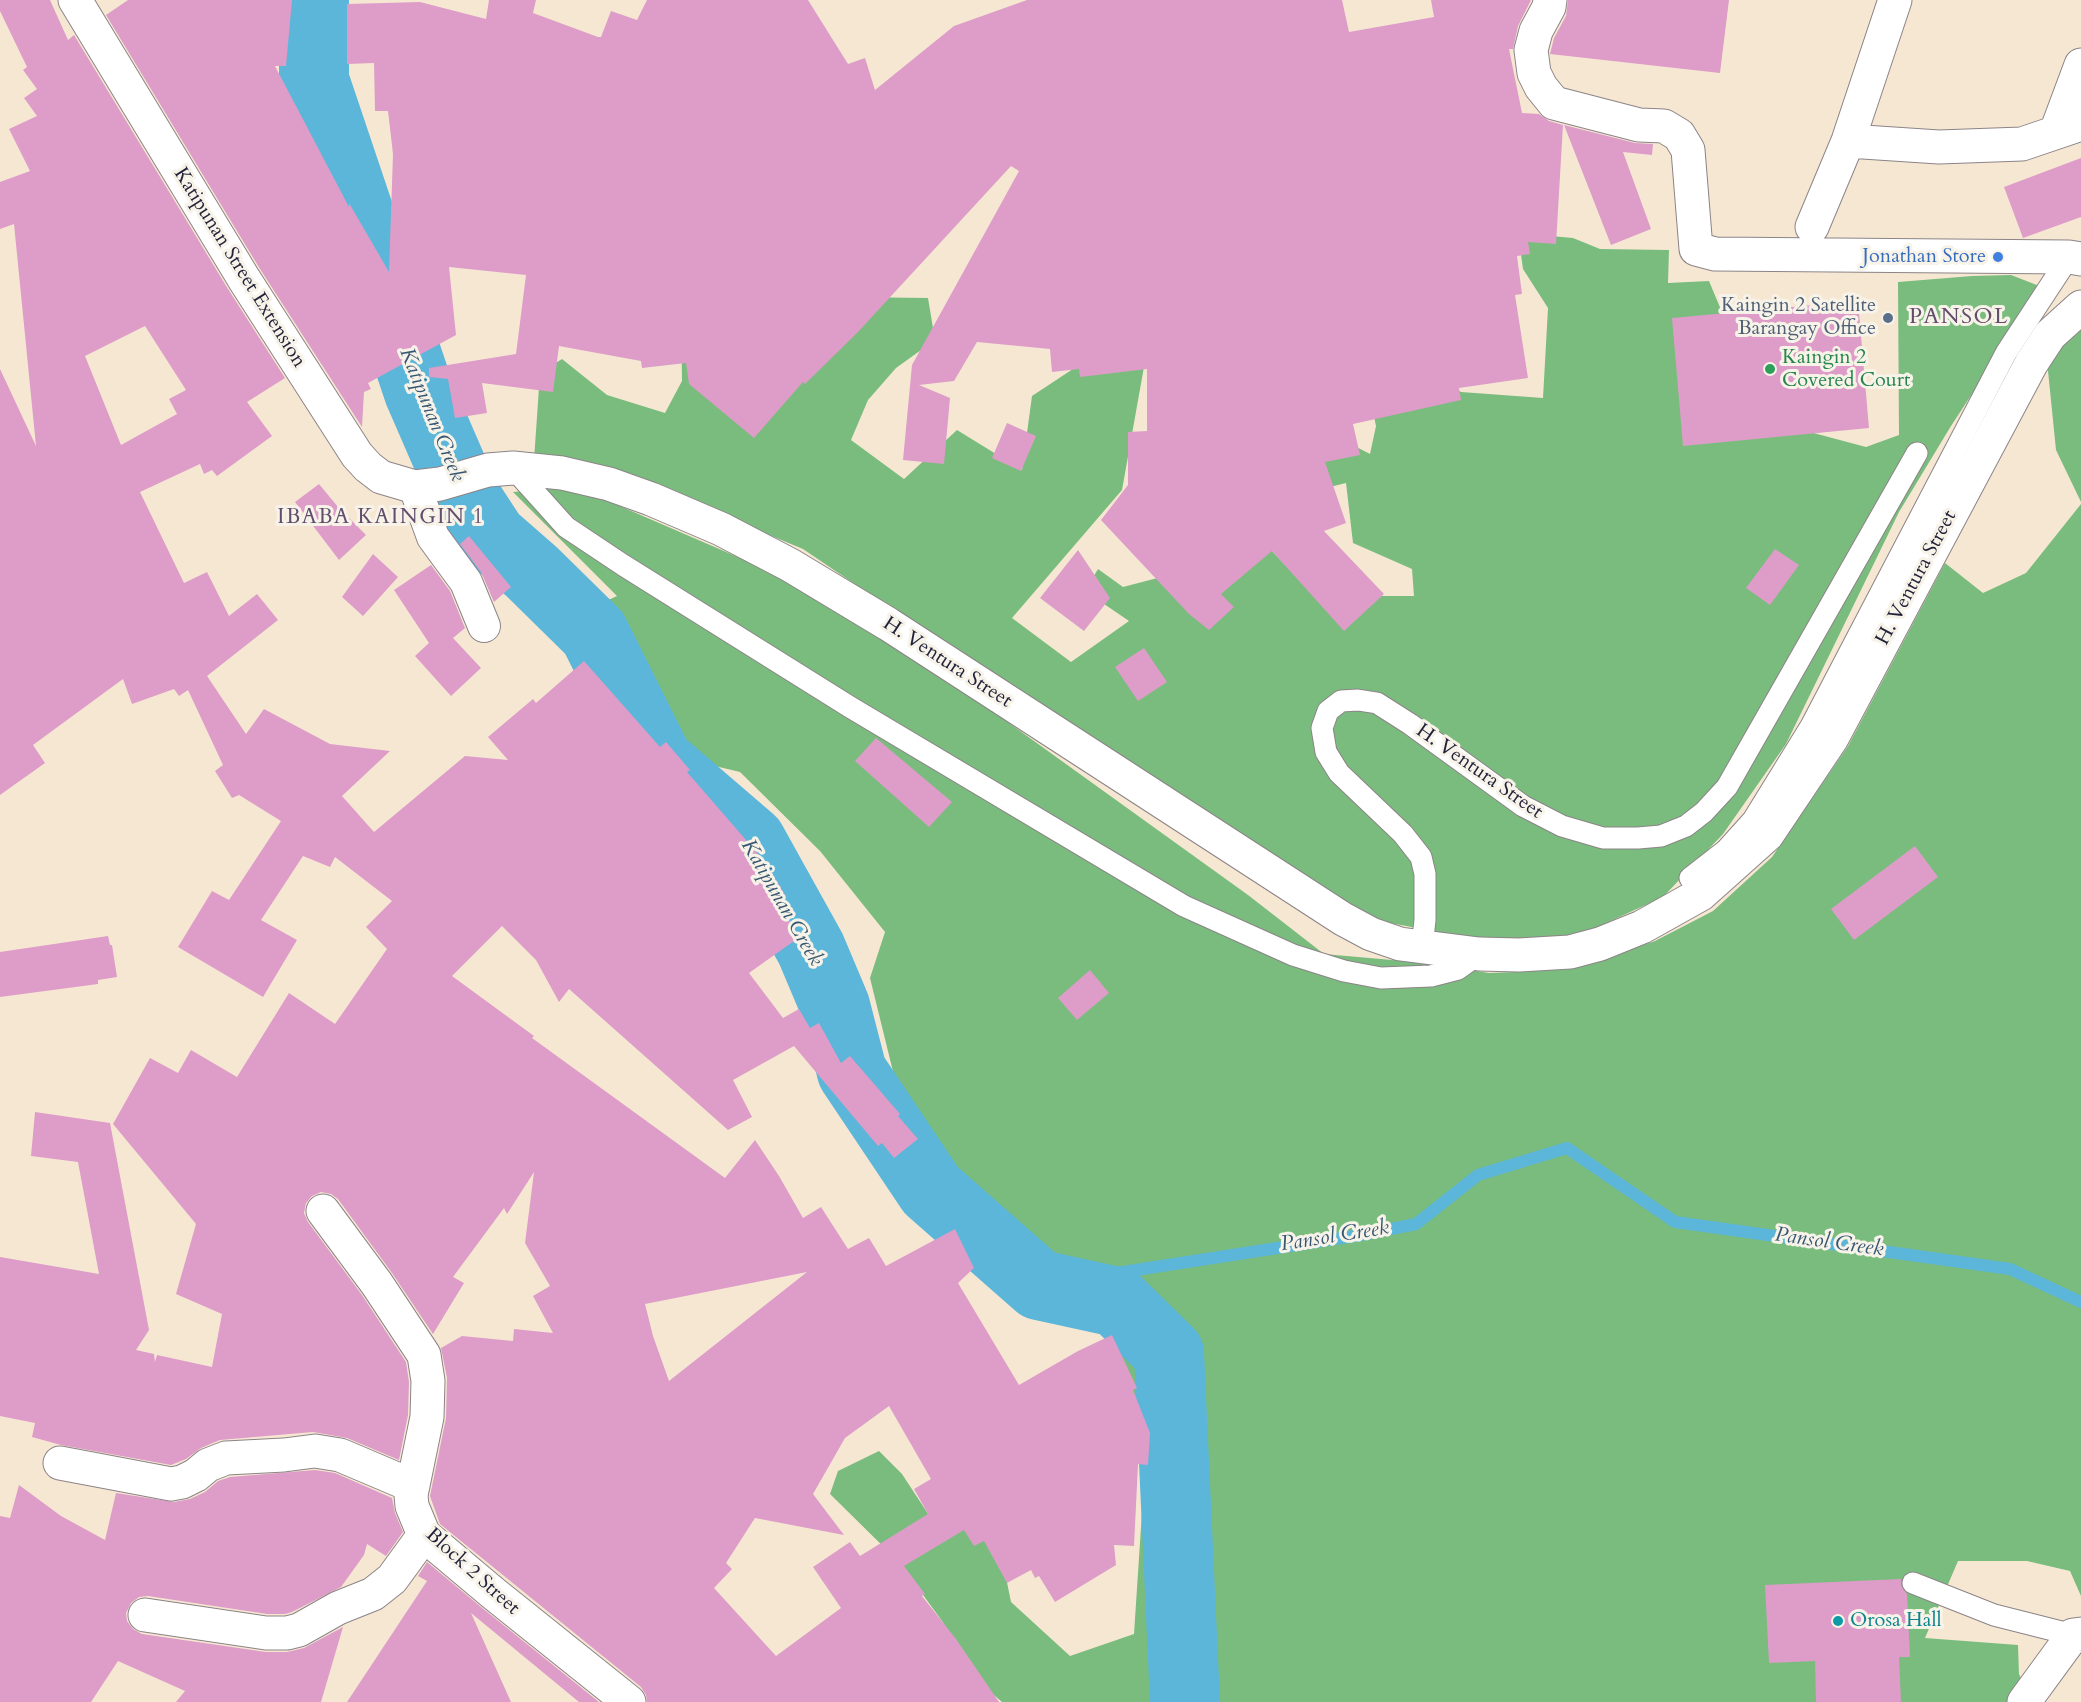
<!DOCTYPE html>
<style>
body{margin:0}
canvas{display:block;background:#f6e7d3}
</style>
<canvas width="2081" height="1702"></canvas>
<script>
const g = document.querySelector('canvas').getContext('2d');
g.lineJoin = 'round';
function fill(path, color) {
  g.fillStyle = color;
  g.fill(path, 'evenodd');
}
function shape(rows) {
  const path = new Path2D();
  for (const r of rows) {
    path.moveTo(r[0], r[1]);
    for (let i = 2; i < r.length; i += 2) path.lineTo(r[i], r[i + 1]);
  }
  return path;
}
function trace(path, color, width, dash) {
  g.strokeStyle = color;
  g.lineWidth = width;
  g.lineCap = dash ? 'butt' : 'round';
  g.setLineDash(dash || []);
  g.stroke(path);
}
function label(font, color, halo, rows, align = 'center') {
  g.font = font + ' Cardo,serif';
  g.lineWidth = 6;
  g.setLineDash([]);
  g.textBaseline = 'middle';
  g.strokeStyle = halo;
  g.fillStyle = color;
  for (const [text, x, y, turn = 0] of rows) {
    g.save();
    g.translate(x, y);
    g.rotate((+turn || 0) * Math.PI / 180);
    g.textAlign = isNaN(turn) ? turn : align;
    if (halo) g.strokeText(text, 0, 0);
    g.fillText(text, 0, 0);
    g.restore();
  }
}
fill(shape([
 [1518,233,1573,238,1600,249,1669,250,1668,283,1709,281,1724,317,1791,427,1866,447,1899,435,1898,282,1972,276,2011,275,2042,287,1951,426,1899,512,1786,744,1723,834,1663,897,1580,935,1486,941,1369,919,1258,857,803,549,654,487,534,460,540,373,562,359,607,395,665,413,682,381,681,313,852,297,928,298,935,340,896,368,868,400,851,440,904,479,957,430,1022,470,1032,396,1091,357,1147,350,1122,490,1012,618,1071,662,1129,621,1085,591,1098,569,1123,587,1169,575,1253,531,1343,626,1379,596,1414,596,1412,569,1353,543,1346,483,1285,498,1343,440,1370,454,1376,426,1369,392,1428,372,1461,392,1543,398,1548,308,1523,269],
 [2081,325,2081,502,2056,450,2046,351],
 [556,488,592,494,791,580,927,664,1248,895,1324,954,1426,963,1489,973,1515,972,1604,958,1655,941,1713,911,1772,857,1848,746,1945,563,1983,593,2026,573,2081,504,2081,1596,2070,1571,2027,1561,1958,1561,1925,1638,2018,1645,2019,1674,2032,1702,1002,1702,981,1684,942,1621,899,1562,830,1494,838,1471,879,1451,902,1474,938,1529,974,1509,1001,1553,1011,1602,1070,1656,1134,1634,1145,1466,1109,1382,1107,1337,1041,1305,900,1100,870,978,885,932,820,851,740,772,673,756,593,607,617,596,513,492]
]), '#7abc7e');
trace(shape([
 [1039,1285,1361,1235,1416,1224,1478,1175,1567,1148,1675,1222,2010,1269,2081,1302]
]), '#5bb6d9', 12);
trace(shape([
 [314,0,314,80,419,392,462,491,492,537,532,572,594,633,658,761,751,841,811,949,835,1006,852,1072,931,1190,1039,1285,1117,1302,1169,1353,1185,1702]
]), '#5bb6d9', 70);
fill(shape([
 [0,0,50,0,68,40,74,35,228,289,285,378,247,402,272,436,217,476,212,470,204,474,200,464,140,492,184,583,207,572,229,616,257,594,278,620,207,676,246,734,264,709,330,744,390,751,342,796,374,832,465,756,508,760,488,737,533,699,536,703,584,661,660,747,666,742,690,770,687,772,766,863,785,895,794,941,749,973,783,1018,799,1009,810,1028,819,1023,841,1063,850,1056,900,1114,898,1116,918,1139,894,1158,882,1143,878,1146,794,1046,733,1080,752,1117,728,1130,569,989,559,1002,536,960,502,926,452,976,534,1036,532,1038,725,1178,755,1140,779,1176,803,1218,821,1207,848,1249,869,1238,886,1266,955,1229,974,1268,958,1283,1019,1385,1078,1351,1112,1335,1137,1388,1133,1390,1150,1433,1148,1465,1138,1464,1134,1546,1114,1545,1116,1565,1055,1602,1039,1576,1035,1578,1031,1570,1007,1583,984,1541,974,1546,964,1530,904,1566,925,1594,922,1596,956,1639,999,1702,647,1702,646,1695,641,1687,440,1524,430,1496,446,1418,447,1378,441,1348,462,1336,513,1341,514,1329,553,1333,533,1296,550,1286,525,1243,534,1172,507,1214,504,1208,453,1277,464,1283,433,1334,392,1273,338,1199,331,1194,321,1192,312,1196,306,1203,304,1213,308,1222,362,1295,406,1362,409,1382,408,1415,399,1460,347,1438,313,1432,220,1440,201,1448,186,1459,171,1465,61,1445,32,1437,35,1423,0,1416,0,1257,99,1274,78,1162,31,1156,35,1112,110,1123,149,1330,136,1350,154,1354,155,1362,157,1355,212,1367,222,1314,176,1294,196,1224,113,1124,150,1058,178,1073,191,1050,237,1077,289,993,335,1024,387,949,366,927,392,901,335,857,330,867,303,856,261,920,297,940,263,997,178,947,212,891,229,900,281,821,239,795,232,798,215,771,223,765,188,690,179,696,174,689,132,704,123,679,33,745,45,763,0,795,0,369,36,446,14,224,0,229,0,182,30,171,9,129,37,116,24,98,37,89,23,70,27,67,0,11],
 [145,326,186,390,169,399,177,414,121,445,85,356],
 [807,1272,669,1381,653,1336,645,1304],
 [889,1406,931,1479,914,1489,928,1514,860,1556,850,1542,813,1567,841,1608,776,1656,714,1588,732,1569,726,1563,755,1518,844,1535,813,1494,845,1438],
 [128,0,292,0,286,66,275,66,349,207,349,203,389,272,393,154,388,111,375,111,374,63,347,64,347,4,420,2,486,19,489,0,536,0,533,13,598,37,601,37,611,11,637,20,647,0,808,0,848,64,865,58,875,90,954,26,1027,0,1342,0,1349,32,1434,17,1431,0,1531,0,1518,26,1513,49,1509,49,1522,113,1539,114,1549,121,1563,125,1556,244,1528,242,1530,254,1517,256,1522,294,1515,295,1528,378,1459,388,1461,400,1353,424,1360,455,1325,462,1346,523,1324,531,1384,594,1344,631,1272,551,1221,594,1234,607,1209,630,1189,614,1101,520,1128,485,1128,432,1147,431,1147,369,1080,377,1079,369,1052,372,1050,349,977,342,954,381,919,385,950,398,944,464,903,460,912,365,1019,171,1011,166,858,332,805,384,803,382,754,438,689,384,686,363,642,368,641,361,559,346,553,392,482,383,487,413,455,418,448,379,429,377,429,368,516,354,526,275,449,267,456,335,368,383,371,389,364,392,362,427,260,269,106,15],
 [1568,0,1729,0,1720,73,1550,54,1554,38,1566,16],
 [1564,125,1635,143,1653,144,1652,155,1623,152,1651,229,1611,245],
 [2081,158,2081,217,2023,238,2004,187],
 [1858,301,1869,428,1683,446,1672,318],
 [1007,423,1036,436,1021,471,992,458],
 [319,484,338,507,366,535,339,560,295,502],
 [469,536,511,587,494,602,481,572,460,544],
 [1775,549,1799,565,1770,605,1746,588],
 [1078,550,1110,598,1084,631,1040,598],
 [373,554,398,577,363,616,342,597],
 [431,565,450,591,465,628,453,638,481,668,451,696,415,656,429,643,394,590],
 [1144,648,1167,682,1138,701,1115,667],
 [876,738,952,802,929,827,855,761],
 [1915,846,1938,877,1854,940,1831,909],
 [108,936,110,945,112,945,117,977,98,980,98,984,0,997,0,952],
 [1090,970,1109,993,1077,1020,1058,998],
 [315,1470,335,1473,392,1498,395,1513,403,1532,386,1556,367,1544,364,1555,341,1587,292,1612,285,1614,267,1614,148,1596,139,1597,131,1603,126,1613,127,1621,133,1629,142,1634,266,1652,287,1652,304,1648,343,1627,321,1702,176,1702,185,1691,118,1661,91,1702,0,1702,0,1516,10,1518,19,1485,61,1516,105,1540,116,1493,174,1502,190,1499,205,1492,218,1481,230,1477],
 [427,1562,481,1607,599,1702,579,1702,471,1613,511,1702,347,1702,427,1581,418,1576],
 [1901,1579,1901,1585,1907,1594,1910,1657,1899,1657,1901,1702,1816,1702,1815,1661,1769,1663,1765,1585]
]), '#dd9dc8');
const service = shape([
 [513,468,566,527,623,565,850,707,1184,906,1293,955,1344,971,1381,978,1431,976,1458,969,1479,954],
 [1690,878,1726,850,1753,820,1811,726,2006,353,2069,257],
 [1422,947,1425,920,1425,874,1421,857,1403,834,1339,773,1326,752,1322,728,1328,711,1341,701,1358,700,1377,703,1410,724,1523,806,1562,826,1603,838,1638,838,1661,836,1686,826,1704,812,1727,787,1917,453],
 [1913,1583,1994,1615,2073,1635]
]);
const pedestrian = shape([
 [415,487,433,537,466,582,484,626]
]);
const minor = shape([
 [1550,0,1549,7,1536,31,1531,50,1534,73,1541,87,1554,103,1639,125,1664,126,1679,135,1688,150,1696,249,1715,254,2069,257,2081,259],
 [2056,132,2081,65],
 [1848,141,1939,147,2022,144,2081,124],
 [1812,227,1848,141,1895,0],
 [323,1211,377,1284,424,1355,428,1381,427,1417,411,1495,412,1506,424,1535,493,1593,629,1702],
 [60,1463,171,1484,182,1482,196,1475,208,1465,226,1458,284,1455,315,1451,340,1455,413,1486],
 [145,1615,266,1633,287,1633,299,1630,338,1608,373,1594,392,1579,424,1535],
 [2024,1702,2073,1635,2081,1634]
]);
const tertiary = shape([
 [75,0,244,279,357,455,368,467,381,477,415,487,440,484,488,470,513,468,562,473,609,484,651,499,721,529,790,565,888,624,1343,919,1371,934,1400,944,1479,954,1519,955,1570,952,1600,944,1642,927,1701,894,1767,835,1832,738,2031,364,2050,335,2081,307]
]);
trace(service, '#8c8487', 23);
trace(pedestrian, '#8c8487', 34);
trace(minor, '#8c8487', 35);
trace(tertiary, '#8c8487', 35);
trace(service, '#fff', 21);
trace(pedestrian, '#fff', 32);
trace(minor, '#fff', 33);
trace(tertiary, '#fff', 33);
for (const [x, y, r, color] of [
 [1998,257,6,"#3f7fe0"],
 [1888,318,6,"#5c6f8a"],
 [1770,369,6,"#2e9e5b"],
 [1838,1621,6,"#0f9aa8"]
]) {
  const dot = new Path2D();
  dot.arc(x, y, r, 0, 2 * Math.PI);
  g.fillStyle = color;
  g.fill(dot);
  trace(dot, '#f7f3e8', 2);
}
label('20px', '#366cbe', '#f7f3e8', [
 ["Jonathan Store",1986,257]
], 'right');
label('20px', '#22223b', '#f7f3e8', [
 ["Katipunan Street Extension",239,268,58],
 ["H. Ventura Street",1917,578,-62],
 ["H. Ventura Street",947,663,33],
 ["H. Ventura Street",1479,772,35],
 ["Block 2 Street",472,1572,42]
]);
label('20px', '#4e5e75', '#f7f3e8', [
 ["Kaingin 2 Satellite",1876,306],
 ["Barangay Office",1876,329]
], 'right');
label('20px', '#27864d', '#f7f3e8', [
 ["Kaingin 2",1782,358],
 ["Covered Court",1782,381]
], 'left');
label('20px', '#0d838f', '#f7f3e8', [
 ["Orosa Hall",1850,1621]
], 'left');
label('italic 21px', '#365672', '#f7f3e8', [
 ["Katipunan Creek",431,415,68],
 ["Katipunan Creek",781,903,60],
 ["Pansol Creek",1335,1237,-9],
 ["Pansol Creek",1829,1243,8]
]);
g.letterSpacing = '1.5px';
label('21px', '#634d6c', '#f7f3e8', [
 ["IBABA KAINGIN 1",381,518]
]);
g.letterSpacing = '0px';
g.letterSpacing = '1.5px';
label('22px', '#634d6c', '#f7f3e8', [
 ["PANSOL",1959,318]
]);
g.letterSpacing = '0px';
</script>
